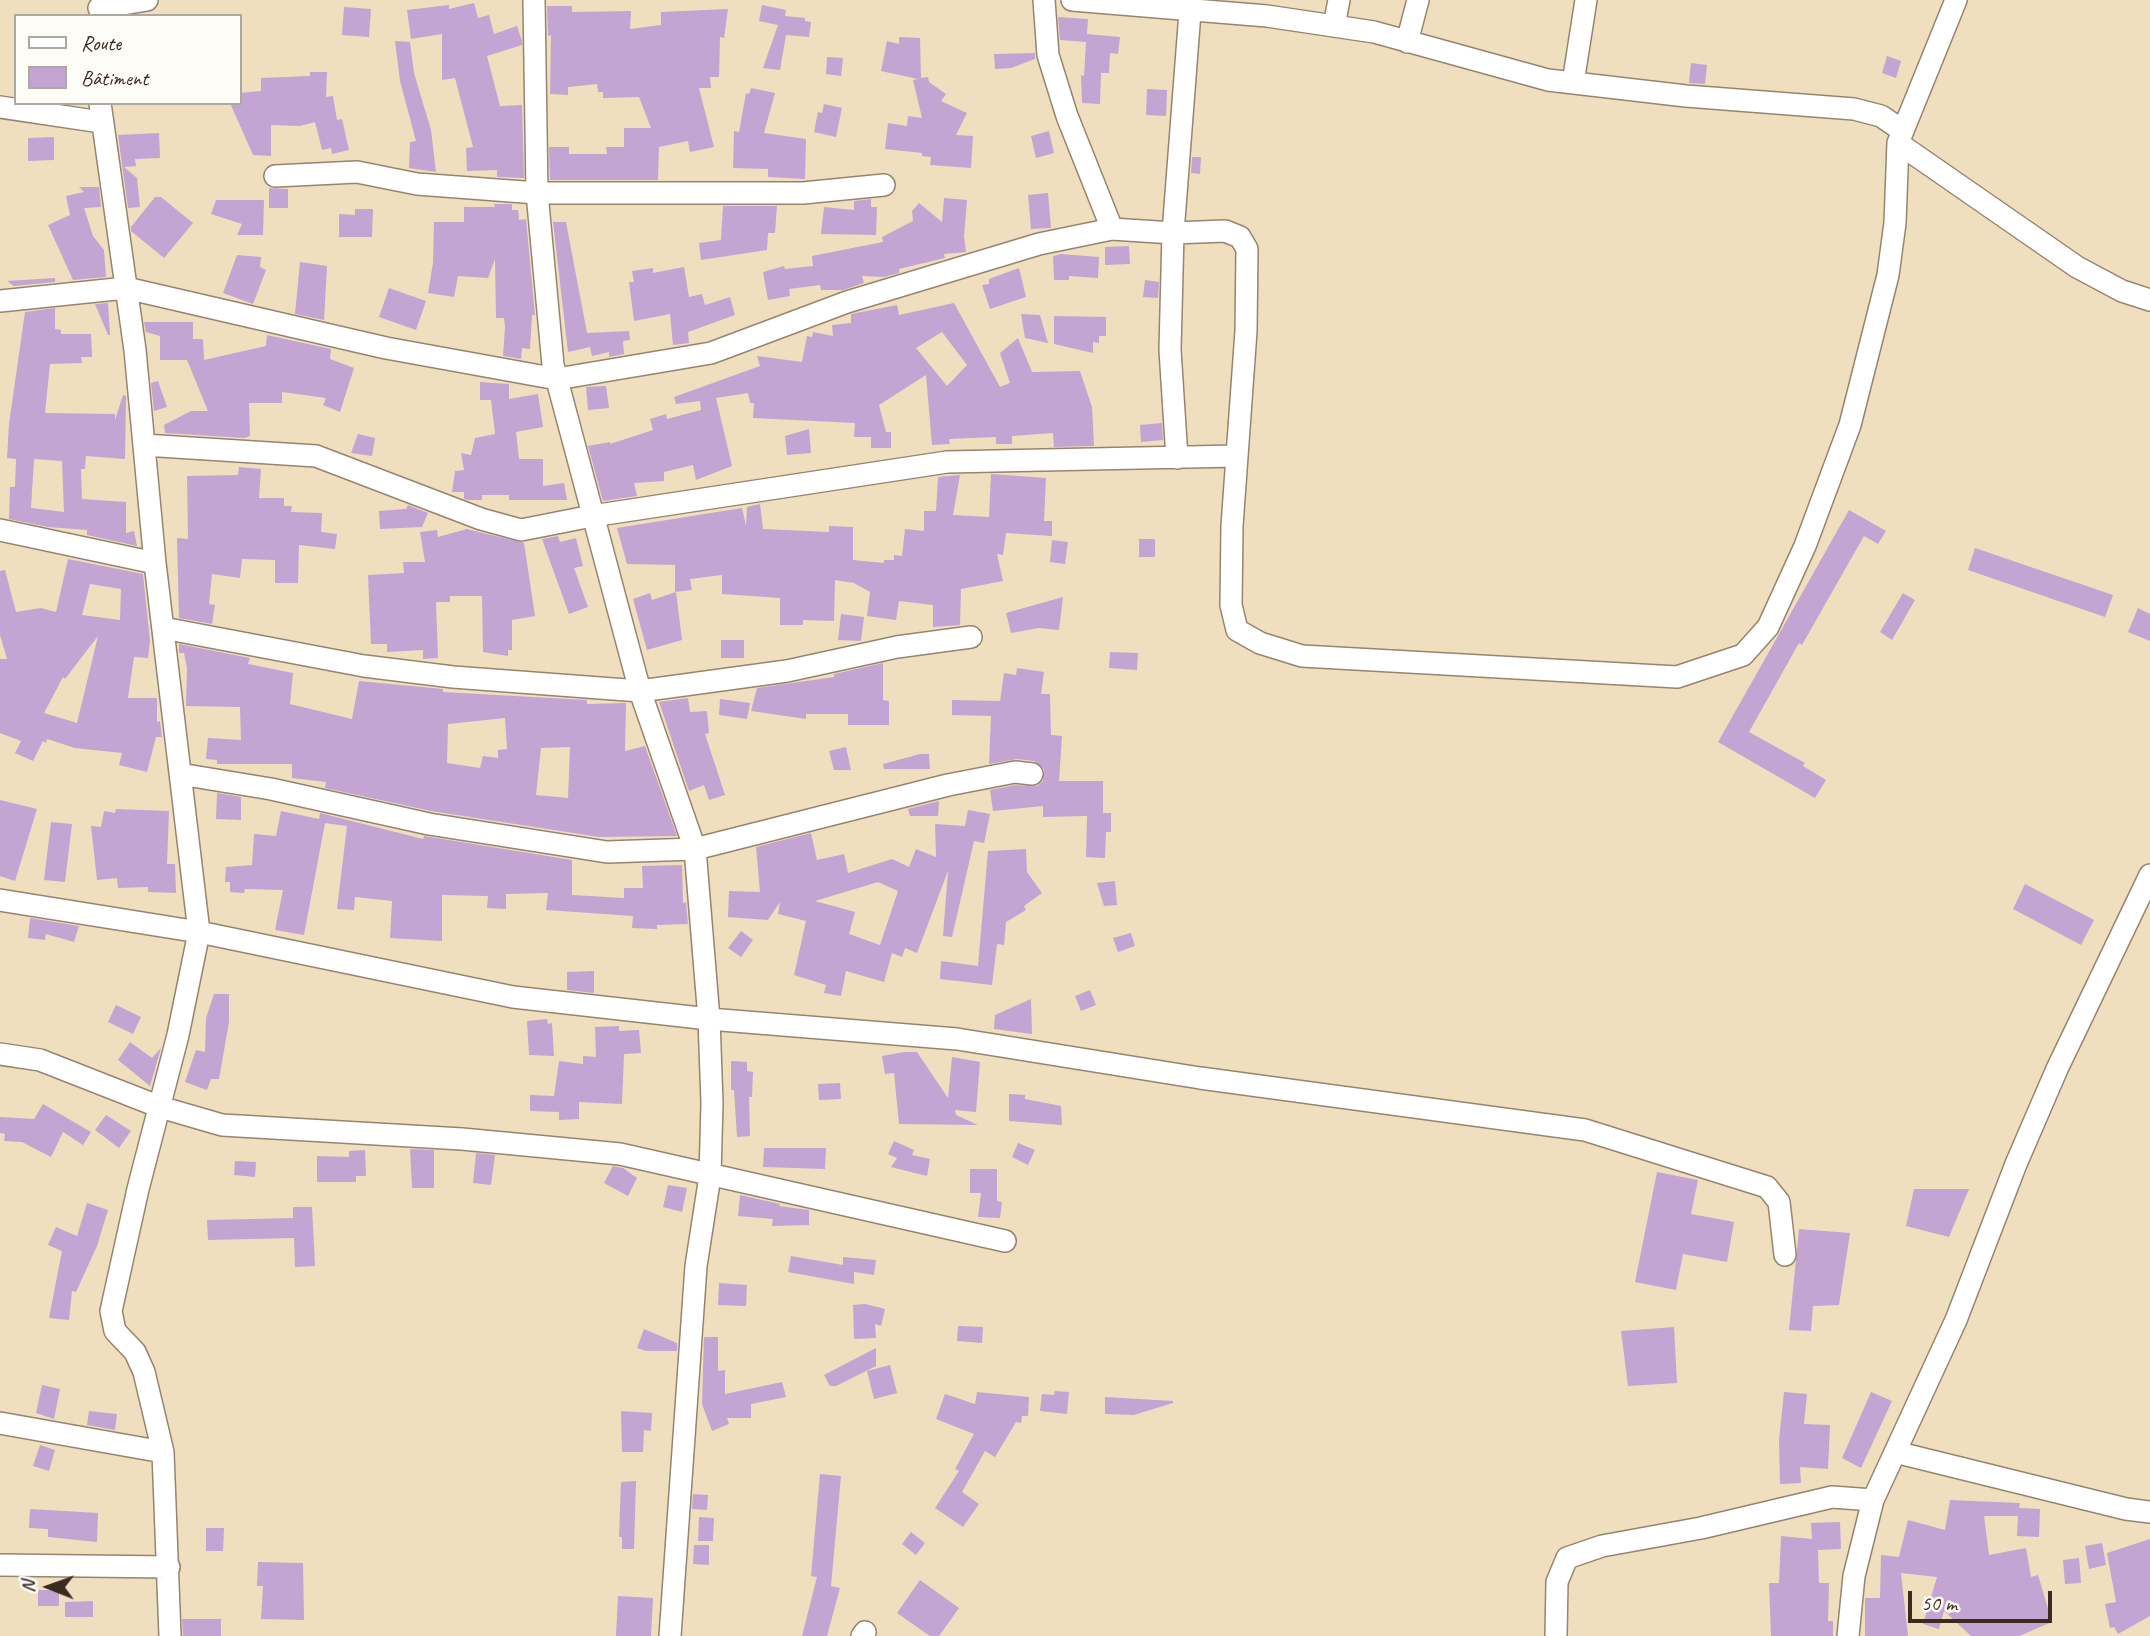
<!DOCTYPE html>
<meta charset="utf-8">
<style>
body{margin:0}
#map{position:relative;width:2150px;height:1636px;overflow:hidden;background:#f0dfbf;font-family:Caveat,sans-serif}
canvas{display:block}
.legend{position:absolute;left:14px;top:14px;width:228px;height:91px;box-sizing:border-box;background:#fdfcf7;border:2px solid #afa8a0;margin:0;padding:9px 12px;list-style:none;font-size:21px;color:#3b2a1e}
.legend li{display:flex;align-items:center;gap:14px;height:35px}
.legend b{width:35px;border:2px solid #afa8a0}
.north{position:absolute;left:14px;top:1552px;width:70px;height:70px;-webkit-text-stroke:5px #fdfcf7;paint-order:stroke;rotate:271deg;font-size:19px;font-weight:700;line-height:28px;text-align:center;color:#3b2a1e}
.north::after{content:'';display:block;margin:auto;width:24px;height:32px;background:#3b2a1e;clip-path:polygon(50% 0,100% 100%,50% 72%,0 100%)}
.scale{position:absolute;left:1908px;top:1591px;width:144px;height:32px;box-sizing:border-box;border:4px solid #3b2a1e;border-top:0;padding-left:9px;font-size:21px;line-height:24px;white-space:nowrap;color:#3b2a1e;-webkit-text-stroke:5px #fdfcf7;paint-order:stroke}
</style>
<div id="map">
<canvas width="2150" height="1636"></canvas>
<ul class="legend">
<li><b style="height:9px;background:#fff"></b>Route</li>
<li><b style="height:19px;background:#c3a4d2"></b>Bâtiment</li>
</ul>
<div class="north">N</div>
<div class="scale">50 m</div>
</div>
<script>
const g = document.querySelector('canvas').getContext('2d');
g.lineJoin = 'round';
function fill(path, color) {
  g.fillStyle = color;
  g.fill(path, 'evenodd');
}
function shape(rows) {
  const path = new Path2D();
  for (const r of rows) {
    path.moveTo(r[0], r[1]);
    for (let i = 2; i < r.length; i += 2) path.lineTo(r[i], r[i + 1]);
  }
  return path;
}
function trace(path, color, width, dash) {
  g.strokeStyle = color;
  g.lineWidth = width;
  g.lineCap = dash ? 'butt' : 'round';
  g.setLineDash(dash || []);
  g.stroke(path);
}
fill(shape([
 [474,3,478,18,489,15,494,34,517,26,522,41,522,45,487,56,500,106,522,105,524,178,497,177,497,170,467,171,466,148,473,147,455,78,442,80,442,34,411,39,407,10,449,5,449,9],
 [762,5,786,10,785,16,805,18,805,21,811,22,809,37,786,35,780,70,763,68,778,25,759,21],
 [547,6,572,6,572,12,631,11,630,29,661,25,661,12,728,9,724,38,720,37,719,77,710,77,711,88,699,88,714,147,690,152,688,141,659,147,658,180,550,180,549,147,569,147,569,154,607,154,606,147,624,147,624,128,651,128,639,97,603,98,603,92,598,92,597,84,568,87,568,95,550,94,551,35,548,36],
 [344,7,371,9,369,37,342,35],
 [1058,17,1088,19,1087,34,1120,37,1118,54,1110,53,1109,73,1101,73,1100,104,1082,103,1081,75,1084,76,1086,42,1060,40],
 [899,37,920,38,921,78,928,77,929,82,946,94,941,101,967,113,956,135,973,136,971,168,930,165,931,157,922,156,922,153,885,149,888,123,907,126,908,116,922,118,913,80,918,79,881,71,887,41,899,44],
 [395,41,410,42,414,73,431,130,436,172,409,168,410,142,416,141,400,81],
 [1035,53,1035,59,1011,68,995,69,994,54],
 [1887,56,1901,61,1896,78,1882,73],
 [827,57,843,58,841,76,826,74],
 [1691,63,1707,65,1705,84,1689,83],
 [310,72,327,72,326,97,333,96,337,120,342,119,349,150,332,154,331,148,322,150,315,122,300,126,271,125,271,156,253,155,230,103,240,103,240,93,261,91,261,78,310,76],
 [751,88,775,93,764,133,806,139,805,179,768,177,768,169,733,168,734,131,739,132,746,93,749,94],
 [1147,89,1167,90,1166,116,1146,115],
 [824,104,842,108,836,137,814,132,818,112,822,113],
 [1049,131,1054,153,1036,158,1031,136],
 [159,133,160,158,135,159,136,166,124,167,137,178,140,207,128,208,118,135],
 [54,137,54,160,28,161,28,138],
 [1192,157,1201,157,1200,174,1191,173],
 [79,187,99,187,101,207,84,208,93,236,104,250,106,277,73,280,48,225,70,215,66,196,84,192],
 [269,188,288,189,288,208,269,208],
 [1048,193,1051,228,1031,229,1028,195],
 [155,197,161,197,193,223,164,258,131,231,131,227],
 [944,198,967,200,964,236,966,252,944,254,945,258,899,269,899,273,884,277,862,276,864,283,843,290,821,290,820,285,789,289,790,296,768,300,763,272,784,266,785,269,813,266,812,256,883,242,882,237,913,221,912,211,919,203,942,222],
 [871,199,871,207,877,207,876,235,821,234,824,207,854,210,854,201],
 [216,200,264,200,263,235,237,235,242,224,211,214],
 [494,204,512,204,512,210,518,210,519,220,526,219,535,315,532,315,530,349,522,348,521,359,503,356,505,327,504,318,496,318,495,259,488,278,458,276,454,297,428,293,433,263,434,222,464,222,464,207,495,207],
 [723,206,777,206,775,233,768,233,767,250,701,260,699,243,721,240],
 [355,209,373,209,372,237,339,237,339,214,355,215],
 [553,222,566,222,587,333,629,331,630,340,623,341,624,354,609,357,609,352,592,356,590,347,568,352],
 [1129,246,1130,264,1105,265,1105,247],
 [1061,254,1099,257,1098,278,1069,276,1069,280,1054,280,1053,256],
 [237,255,261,257,260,267,266,270,253,304,223,293],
 [300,262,327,266,324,320,295,314],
 [684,267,689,297,702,294,705,305,730,297,735,315,688,332,689,343,673,345,670,314,634,321,629,282,634,282,632,271,653,268,653,273],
 [1019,268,1026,297,990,309,982,285,989,284,989,279],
 [55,278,55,282,14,286,7,281],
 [1145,280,1159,282,1158,298,1143,297],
 [389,288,426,301,416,330,379,317],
 [108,303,110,335,108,335,95,304],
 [954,303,1000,387,1010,383,1000,353,1018,338,1032,372,1080,371,1092,407,1094,446,1054,447,1053,433,1012,436,1012,444,996,444,996,437,949,439,950,444,932,445,926,375,879,405,886,432,891,432,891,448,871,448,871,437,854,437,855,423,753,418,754,403,750,403,748,393,716,398,732,466,696,480,693,465,664,472,664,481,634,483,637,496,603,501,588,446,610,442,610,444,653,430,650,419,666,414,667,419,701,410,700,401,676,404,674,397,760,366,757,356,802,362,807,336,812,337,813,332,833,336,832,325,851,323,851,314,897,305,899,315],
 [942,332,967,365,947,386,916,348],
 [55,308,55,329,61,330,61,334,91,334,92,357,81,357,82,363,50,364,45,413,115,414,115,420,123,395,126,396,125,459,86,456,85,469,81,469,82,499,126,502,126,533,134,531,137,546,87,535,87,530,48,527,9,519,10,487,15,487,16,459,7,458,9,424,25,312],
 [34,459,62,461,64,512,31,508],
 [1021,314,1040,315,1048,343,1025,338],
 [1054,316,1106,317,1106,336,1099,336,1099,343,1093,342,1093,353,1054,344],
 [144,322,193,322,193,339,203,339,204,360,266,346,267,335,331,349,330,359,354,368,340,412,323,405,326,398,282,392,282,403,249,403,250,436,245,438,165,433,164,425,191,411,208,411,187,360,160,360,160,336,146,332],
 [158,381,167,407,154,411,151,383],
 [480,382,509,384,509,399,538,394,543,427,516,432,519,459,543,459,543,486,564,483,567,500,509,500,509,495,482,495,482,500,468,500,464,499,464,492,452,492,455,471,464,470,461,453,471,455,475,438,495,434,491,400,480,400],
 [606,386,609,408,588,410,586,387],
 [1162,423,1163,440,1141,442,1140,425],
 [809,429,811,453,787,455,785,436],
 [358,434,375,438,372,456,351,453],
 [239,467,261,469,259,498,284,498,284,506,292,506,291,512,322,513,321,532,337,534,335,549,299,545,298,583,275,583,275,560,242,559,240,578,212,574,209,604,215,605,212,624,179,618,177,538,188,539,187,476,238,475],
 [991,474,1046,478,1044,521,1052,521,1052,536,1006,533,1003,555,997,554,1003,581,961,589,960,625,933,627,933,605,899,601,896,620,867,616,870,592,854,583,835,580,834,621,803,620,803,625,780,625,780,598,722,594,722,575,690,579,692,590,675,592,675,565,627,564,617,528,742,508,746,526,747,507,760,504,763,529,829,532,829,526,853,527,853,560,884,563,884,560,894,560,894,555,902,556,905,529,924,531,924,511,936,511,938,477,960,475,953,515,989,517],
 [408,505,428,513,422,527,380,529,379,511,406,509],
 [1849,510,1886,531,1878,544,1864,536,1802,645,1799,643,1749,732,1805,763,1803,766,1826,780,1815,798,1718,742],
 [467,529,524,543,535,616,512,620,512,650,508,650,508,656,483,652,482,596,450,596,450,602,436,602,438,658,423,659,423,650,387,652,387,644,371,644,368,575,404,573,403,562,425,562,420,532,437,530,438,537],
 [558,536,560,542,576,538,583,566,574,568,588,607,569,614,542,539],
 [1139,539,1155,539,1155,557,1139,557],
 [1052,540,1068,542,1065,564,1050,562],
 [1975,548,2113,595,2105,617,1968,570],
 [68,559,143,574,150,641,148,658,134,657,128,698,157,698,157,722,160,721,162,737,156,737,147,772,119,765,122,753,75,748,47,739,46,743,43,741,33,761,15,753,21,741,0,733,0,659,7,659,0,635,0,571,5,570,16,612,41,608,56,612],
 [90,584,121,589,120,620,82,615],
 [98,636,77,723,44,713,63,677,65,679],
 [676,592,682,640,647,650,633,599,650,593,652,600],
 [1903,593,1915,600,1892,640,1880,632],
 [1063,597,1059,630,1039,628,1011,633,1006,613],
 [2138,608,2150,614,2150,641,2128,632],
 [841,614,864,617,861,641,838,640],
 [721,640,744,640,744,658,721,658],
 [179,644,250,658,248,664,293,673,290,704,352,719,359,681,443,689,443,692,587,700,587,704,626,703,625,751,645,746,677,836,599,837,431,811,325,788,326,782,292,778,292,764,217,764,217,760,206,759,208,738,241,740,240,707,186,706,187,668,184,653,179,653],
 [505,718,507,749,498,750,498,758,483,756,480,768,447,763,448,724],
 [570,747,568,798,536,795,541,748],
 [1110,652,1138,653,1137,670,1109,668],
 [883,663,883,700,889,701,889,725,848,725,848,714,806,714,806,719,751,711,757,688,834,677,834,674],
 [1017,668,1044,672,1041,694,1050,694,1051,735,1062,736,1059,781,1103,781,1103,813,1111,813,1111,832,1106,832,1105,858,1086,857,1087,816,1043,817,1043,806,993,811,990,790,1015,785,1037,786,1043,781,1044,769,1034,761,1017,759,989,764,991,716,952,715,952,700,1000,701,1004,673,1016,675],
 [688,698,690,712,707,711,709,733,705,734,725,795,709,800,704,785,689,791,659,702],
 [720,699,750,703,747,719,719,715],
 [846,747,851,770,834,770,829,751],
 [920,754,929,754,930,769,884,769,883,764],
 [217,793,241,797,241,820,216,819],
 [0,800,37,809,15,881,0,876],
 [939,801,938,816,910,816,908,809],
 [116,809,169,811,167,864,175,864,176,893,148,892,148,887,118,888,117,878,97,880,91,826,101,827,104,811,115,813],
 [968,810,990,814,984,843,974,841,952,937,943,936,948,871,917,953,905,948,902,957,892,953,884,982,846,971,841,996,824,993,826,985,794,975,806,921,778,914,780,902,768,920,728,917,729,891,760,892,756,847,811,833,817,860,844,854,848,873,892,859,909,867,916,849,936,857,935,824,965,826],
 [878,882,898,891,880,945,849,934,855,912,815,901],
 [281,811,319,819,320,813,423,839,424,836,572,860,572,895,624,898,624,888,643,888,642,866,682,865,683,903,686,902,688,924,657,925,657,929,632,928,633,916,546,910,548,893,506,894,506,909,487,908,488,896,442,895,442,941,390,938,392,901,355,897,354,910,337,909,347,826,325,823,304,935,275,930,283,890,245,889,244,893,230,892,230,882,225,882,226,867,252,865,254,834,276,836],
 [51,822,72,824,65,882,44,880],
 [1026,849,1027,872,1042,893,1024,906,1026,910,1006,922,1004,945,997,944,992,985,940,979,941,961,978,966,988,851],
 [1115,881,1117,905,1104,906,1097,883],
 [2025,884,2094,920,2081,945,2013,909],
 [30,918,79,926,74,942,46,934,45,940,28,938],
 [741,931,753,940,741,957,728,948],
 [1131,933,1135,946,1118,952,1113,938],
 [594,971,594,993,567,990,567,972],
 [1090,990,1096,1005,1081,1011,1075,996],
 [214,994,229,994,229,1022,219,1079,211,1079,207,1090,185,1082,196,1050,205,1052,206,1018],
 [1031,999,1032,1034,994,1029,995,1015],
 [116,1005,141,1017,133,1034,108,1022],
 [547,1019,548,1024,552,1023,554,1056,529,1055,527,1021],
 [619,1026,619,1031,639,1030,641,1053,624,1054,622,1104,579,1102,579,1119,559,1120,559,1112,530,1111,530,1095,554,1096,559,1061,583,1064,583,1056,596,1057,595,1027],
 [130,1042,152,1058,161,1048,150,1086,118,1060],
 [904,1052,917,1052,948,1098,952,1057,980,1062,976,1112,955,1110,956,1115,978,1125,899,1124,894,1073,885,1074,882,1056],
 [731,1061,747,1062,747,1071,753,1072,752,1097,749,1097,750,1136,737,1137,734,1090,731,1090],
 [840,1083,841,1099,819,1100,818,1084],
 [1009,1094,1025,1095,1025,1099,1061,1106,1062,1125,1009,1121],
 [43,1104,91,1132,83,1145,63,1132,51,1157,22,1142,4,1141,5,1134,0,1133,0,1117,34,1119],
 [106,1115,131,1131,119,1148,95,1130],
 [894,1141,914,1150,912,1155,930,1159,927,1176,891,1167,897,1158,888,1154],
 [1018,1143,1035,1150,1028,1165,1012,1157],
 [764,1148,826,1148,825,1169,763,1167],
 [410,1149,434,1150,434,1188,412,1188],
 [365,1150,366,1176,356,1176,356,1182,317,1182,317,1156,349,1157,349,1151],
 [476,1153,495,1155,491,1185,473,1183],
 [235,1161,256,1162,255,1177,234,1175],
 [613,1166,623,1168,637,1178,628,1196,604,1183],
 [970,1169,997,1169,997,1201,1002,1202,1000,1218,978,1217,981,1193,970,1193],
 [1657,1172,1698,1180,1691,1214,1734,1222,1727,1262,1683,1254,1676,1290,1635,1282],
 [668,1185,687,1188,682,1212,663,1207],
 [1914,1189,1969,1189,1949,1237,1906,1226],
 [740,1195,780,1204,779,1206,809,1210,809,1225,772,1226,773,1219,738,1216],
 [87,1203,108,1210,97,1246,76,1292,72,1291,69,1320,49,1318,62,1251,48,1245,56,1227,77,1236],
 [293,1207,312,1207,315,1266,295,1267,294,1238,208,1240,207,1220,293,1218],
 [1799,1229,1850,1233,1839,1305,1813,1306,1811,1331,1789,1330],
 [791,1256,843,1265,843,1257,876,1260,874,1275,854,1272,854,1284,788,1272],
 [719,1283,747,1285,746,1306,718,1305],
 [865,1304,885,1309,881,1326,875,1324,876,1338,854,1339,853,1305],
 [958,1326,983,1327,982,1343,957,1341],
 [1674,1327,1677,1383,1628,1386,1621,1331],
 [644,1329,677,1343,677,1351,646,1351,637,1348],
 [704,1337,718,1337,718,1371,725,1370,725,1394,782,1382,786,1397,751,1404,751,1418,727,1418,729,1424,712,1431,702,1404],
 [876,1348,876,1366,836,1386,830,1386,824,1375],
 [890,1365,897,1393,874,1399,867,1371],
 [42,1385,60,1389,54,1419,36,1413],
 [1055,1391,1069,1392,1067,1414,1040,1411,1042,1394,1054,1395],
 [977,1392,1029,1397,1028,1416,1022,1416,1021,1423,1016,1422,995,1457,985,1451,962,1492,979,1504,963,1527,935,1508,959,1471,955,1469,974,1434,936,1419,945,1394,975,1404],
 [1784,1392,1807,1394,1804,1424,1830,1425,1828,1469,1800,1467,1801,1483,1780,1484,1779,1440],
 [1871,1392,1892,1401,1861,1468,1842,1458],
 [1105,1397,1173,1401,1173,1403,1134,1415,1105,1414],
 [89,1411,117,1414,115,1430,87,1425],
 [621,1411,652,1413,651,1431,644,1430,643,1452,622,1452],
 [40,1445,55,1450,49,1471,33,1466],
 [820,1474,841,1476,831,1586,840,1588,827,1636,802,1636,817,1577,811,1576],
 [636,1481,634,1549,622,1549,622,1537,619,1537,621,1482],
 [693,1494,708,1495,707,1510,692,1509],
 [1950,1500,2020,1503,2019,1508,2040,1509,2039,1537,2017,1536,2018,1516,1984,1516,1989,1555,2026,1548,2031,1577,2038,1575,2052,1622,2019,1636,1971,1636,1944,1611,1939,1629,1923,1624,1937,1577,1901,1573,1908,1636,1865,1636,1865,1598,1880,1598,1881,1555,1899,1557,1908,1520,1945,1530],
 [30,1509,98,1513,97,1542,48,1537,48,1529,29,1528],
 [699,1517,714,1518,713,1541,698,1541],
 [1840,1522,1841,1549,1818,1550,1819,1583,1829,1583,1828,1621,1833,1621,1833,1636,1771,1636,1769,1583,1779,1583,1781,1536,1812,1539,1811,1523],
 [206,1528,224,1528,223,1551,206,1551],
 [911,1532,925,1543,916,1555,902,1544],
 [2150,1539,2150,1616,2118,1634,2114,1627,2110,1628,2105,1604,2116,1602,2107,1553],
 [2102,1543,2106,1565,2089,1569,2085,1546],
 [694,1545,709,1545,709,1565,693,1564],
 [2079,1558,2081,1583,2065,1584,2063,1560],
 [258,1562,303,1563,304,1620,261,1619,263,1586,257,1586],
 [920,1580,959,1608,939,1636,930,1636,897,1613],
 [38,1590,59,1590,59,1606,38,1606],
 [618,1596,653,1598,651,1636,616,1636],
 [93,1601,93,1617,65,1617,65,1602],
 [182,1619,221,1619,221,1636,183,1636]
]), '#c3a4d2');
const minor = shape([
 [534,0,537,193,553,365,640,691,695,849,709,1019,712,1103,710,1176,696,1266,670,1636],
 [1044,0,1048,55,1067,116,1112,229],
 [1072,0,1267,16,1374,32,1548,80,1686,96,1854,109,1881,116,1903,131],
 [99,8,147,0],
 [1334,26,1339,0],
 [1407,42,1418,0],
 [1573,83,1586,0],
 [100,103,135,350,155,563,199,932,178,1035,138,1189,111,1311,115,1331,135,1352,144,1372,163,1452,170,1636],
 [0,107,101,122],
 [1898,143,2077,267,2122,291,2150,300],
 [275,176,357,172,417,184,537,193,803,193,884,185],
 [0,301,126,288,386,348,557,379,711,353,847,302,1039,244,1112,229,1173,233,1225,231,1240,237,1247,249,1246,331,1232,526,1231,605,1237,630,1260,643,1302,656,1677,677,1743,655,1768,627,1805,546,1850,425,1888,275,1895,223,1898,143,1956,0],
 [144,445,316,456,481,519,521,530,592,516,947,462,1236,456],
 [1177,458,1170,350,1173,233,1190,12],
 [0,530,155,563],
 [163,628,364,666,453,677,640,691,787,671,897,647,971,637],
 [180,774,271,789,429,824,607,852,695,849,948,785,1015,772,1032,774],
 [0,900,199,932,513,997,709,1019,957,1039,1200,1078,1585,1130,1767,1187,1779,1202,1785,1255],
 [0,1054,40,1060,160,1107,222,1125,462,1139,620,1154,1005,1241],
 [0,1423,163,1452],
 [1895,1452,2126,1509,2150,1512],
 [0,1565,169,1567],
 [862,1636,865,1632],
 [1556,1636,1557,1582,1567,1558,1602,1546,1701,1528,1832,1497,1873,1500],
 [1848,1636,1854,1576,1873,1500,1956,1320,2016,1164,2057,1069,2150,875]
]);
trace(minor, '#96846e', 24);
trace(minor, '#fff', 21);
</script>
